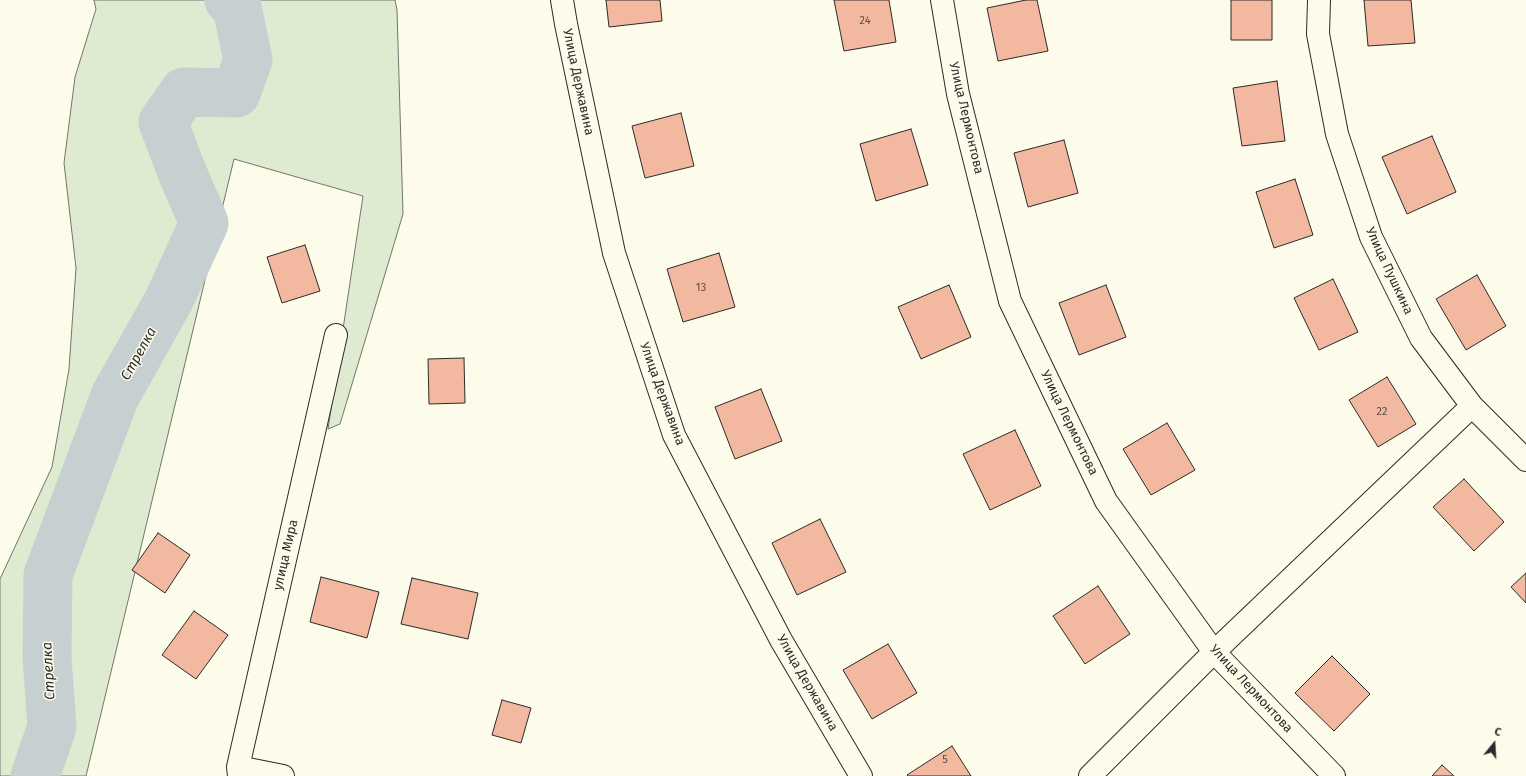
<!DOCTYPE html>
<meta charset="utf-8">
<style>
body{margin:0}
#map{position:relative;width:1526px;height:776px;overflow:hidden;background:#fdfbea;font-family:"Fira Sans",sans-serif}
canvas{display:block}
.north{position:absolute;left:1474px;top:724px;width:40px;height:40px;-webkit-text-stroke:3px #fdfbea;paint-order:stroke;rotate:18deg;font-size:11px;font-weight:700;line-height:16px;text-align:center;color:#2b2b2b}
.north::after{content:'';display:block;margin:auto;width:14px;height:18px;background:#2b2b2b;clip-path:polygon(50% 0,100% 100%,50% 72%,0 100%)}
</style>
<div id="map">
<canvas width="1526" height="776"></canvas>
<div class="north">С</div>
</div>
<script>
const g = document.querySelector('canvas').getContext('2d');
g.lineJoin = 'round';
function fill(path, color) {
  g.fillStyle = color;
  g.fill(path, 'evenodd');
}
function shape(rows) {
  const path = new Path2D();
  for (const r of rows) {
    path.moveTo(r[0], r[1]);
    for (let i = 2; i < r.length; i += 2) path.lineTo(r[i], r[i + 1]);
  }
  return path;
}
function trace(path, color, width, dash) {
  g.strokeStyle = color;
  g.lineWidth = width;
  g.lineCap = dash ? 'butt' : 'round';
  g.setLineDash(dash || []);
  g.stroke(path);
}
function label(font, color, halo, rows, align = 'center') {
  g.font = font + ' "Fira Sans",sans-serif';
  g.lineWidth = 3;
  g.setLineDash([]);
  g.textBaseline = 'middle';
  g.strokeStyle = halo;
  g.fillStyle = color;
  for (const [text, x, y, turn = 0] of rows) {
    g.save();
    g.translate(x, y);
    g.rotate((+turn || 0) * Math.PI / 180);
    g.textAlign = isNaN(turn) ? turn : align;
    if (halo) g.strokeText(text, 0, 0);
    g.fillText(text, 0, 0);
    g.restore();
  }
}
const green = shape([
 [94,0,395,0,397,10,403,214,340,424,328,429,363,196,234,159,86,776,0,776,0,579,52,467,69,369,76,268,64,163,75,77,96,9,94,0]
]);
fill(green, '#deebd1');
trace(green, '#74746e', 1);
trace(shape([
 [35,776,52,727,47,658,48,575,115,396,169,300,204,223,182,172,163,122,184,92,236,93,248,60,237,7,229,0]
]), '#c7d0d0', 49);
const building = shape([
 [606,0,660,0,662,21,609,27,606,0],
 [834,0,889,0,896,42,844,51,834,0],
 [1026,0,1037,0,1048,51,998,61,987,8,1026,0],
 [1231,0,1272,0,1272,40,1231,40,1231,0],
 [1364,0,1411,0,1415,43,1368,46,1364,0],
 [1277,81,1285,141,1242,146,1233,88,1277,81],
 [681,113,694,166,645,178,632,126,681,113],
 [911,129,928,185,876,201,860,144,911,129],
 [1432,136,1456,192,1407,214,1382,157,1432,136],
 [1064,140,1078,193,1028,207,1014,153,1064,140],
 [1295,179,1313,235,1274,248,1256,192,1295,179],
 [305,245,320,291,282,303,267,257,305,245],
 [719,253,735,307,683,322,667,269,719,253],
 [1477,275,1506,326,1466,350,1436,299,1477,275],
 [1333,279,1358,332,1319,350,1294,298,1333,279],
 [949,285,971,337,921,359,898,307,949,285],
 [1106,285,1126,337,1079,355,1059,303,1106,285],
 [464,358,465,403,429,404,428,359,464,358],
 [1387,377,1416,424,1378,447,1349,400,1387,377],
 [761,389,782,441,735,459,715,407,761,389],
 [1167,423,1195,470,1151,495,1123,449,1167,423],
 [1015,430,1041,486,990,510,963,454,1015,430],
 [1464,479,1504,522,1474,551,1433,507,1464,479],
 [820,519,846,572,797,595,772,543,820,519],
 [158,533,190,555,165,593,132,570,158,533],
 [1526,573,1526,603,1511,587,1526,573],
 [321,577,379,592,367,638,310,622,321,577],
 [412,578,478,593,468,639,401,624,412,578],
 [1098,586,1130,634,1085,664,1053,616,1098,586],
 [194,611,228,635,196,679,162,655,194,611],
 [888,644,917,693,872,719,843,670,888,644],
 [1332,656,1370,694,1334,731,1295,693,1332,656],
 [502,700,531,708,521,743,492,735,502,700],
 [952,746,971,776,908,776,907,775,952,746],
 [1442,765,1454,776,1432,776,1442,765]
]);
fill(building, '#f2b8a0');
trace(building, '#2b2b2b', 1);
const minor = shape([
 [562,0,566,24,614,253,674,435,781,640,861,776],
 [942,0,958,94,1010,301,1106,501,1214,652,1334,776],
 [1319,0,1318,34,1337,134,1371,237,1421,338,1472,406,1526,460],
 [238,767,283,776],
 [239,776,238,767,336,335],
 [1090,776,1214,652,1472,406]
]);
trace(minor, '#2b2b2b', 24);
trace(minor, '#fdfbea', 22);
label('11px', '#5d4e48', null, [
 ["24",865,21],
 ["13",701,288],
 ["22",1382,412],
 ["5",945,760]
]);
label('13px', '#2b2b2b', '#fdfbea', [
 ["Улица Державина",578,82,78],
 ["Улица Лермонтова",966,118,77],
 ["Улица Пушкина",1389,271,65],
 ["Улица Державина",662,394,70],
 ["Улица Лермонтова",1069,423,64],
 ["улица Мира",286,555,-77],
 ["Улица Державина",807,683,60],
 ["Улица Лермонтова",1251,689,47]
]);
label('italic 14px', '#2b2b2b', '#fdfbea', [
 ["Стрелка",139,354,-61],
 ["Стрелка",49,671,-93]
]);
</script>
